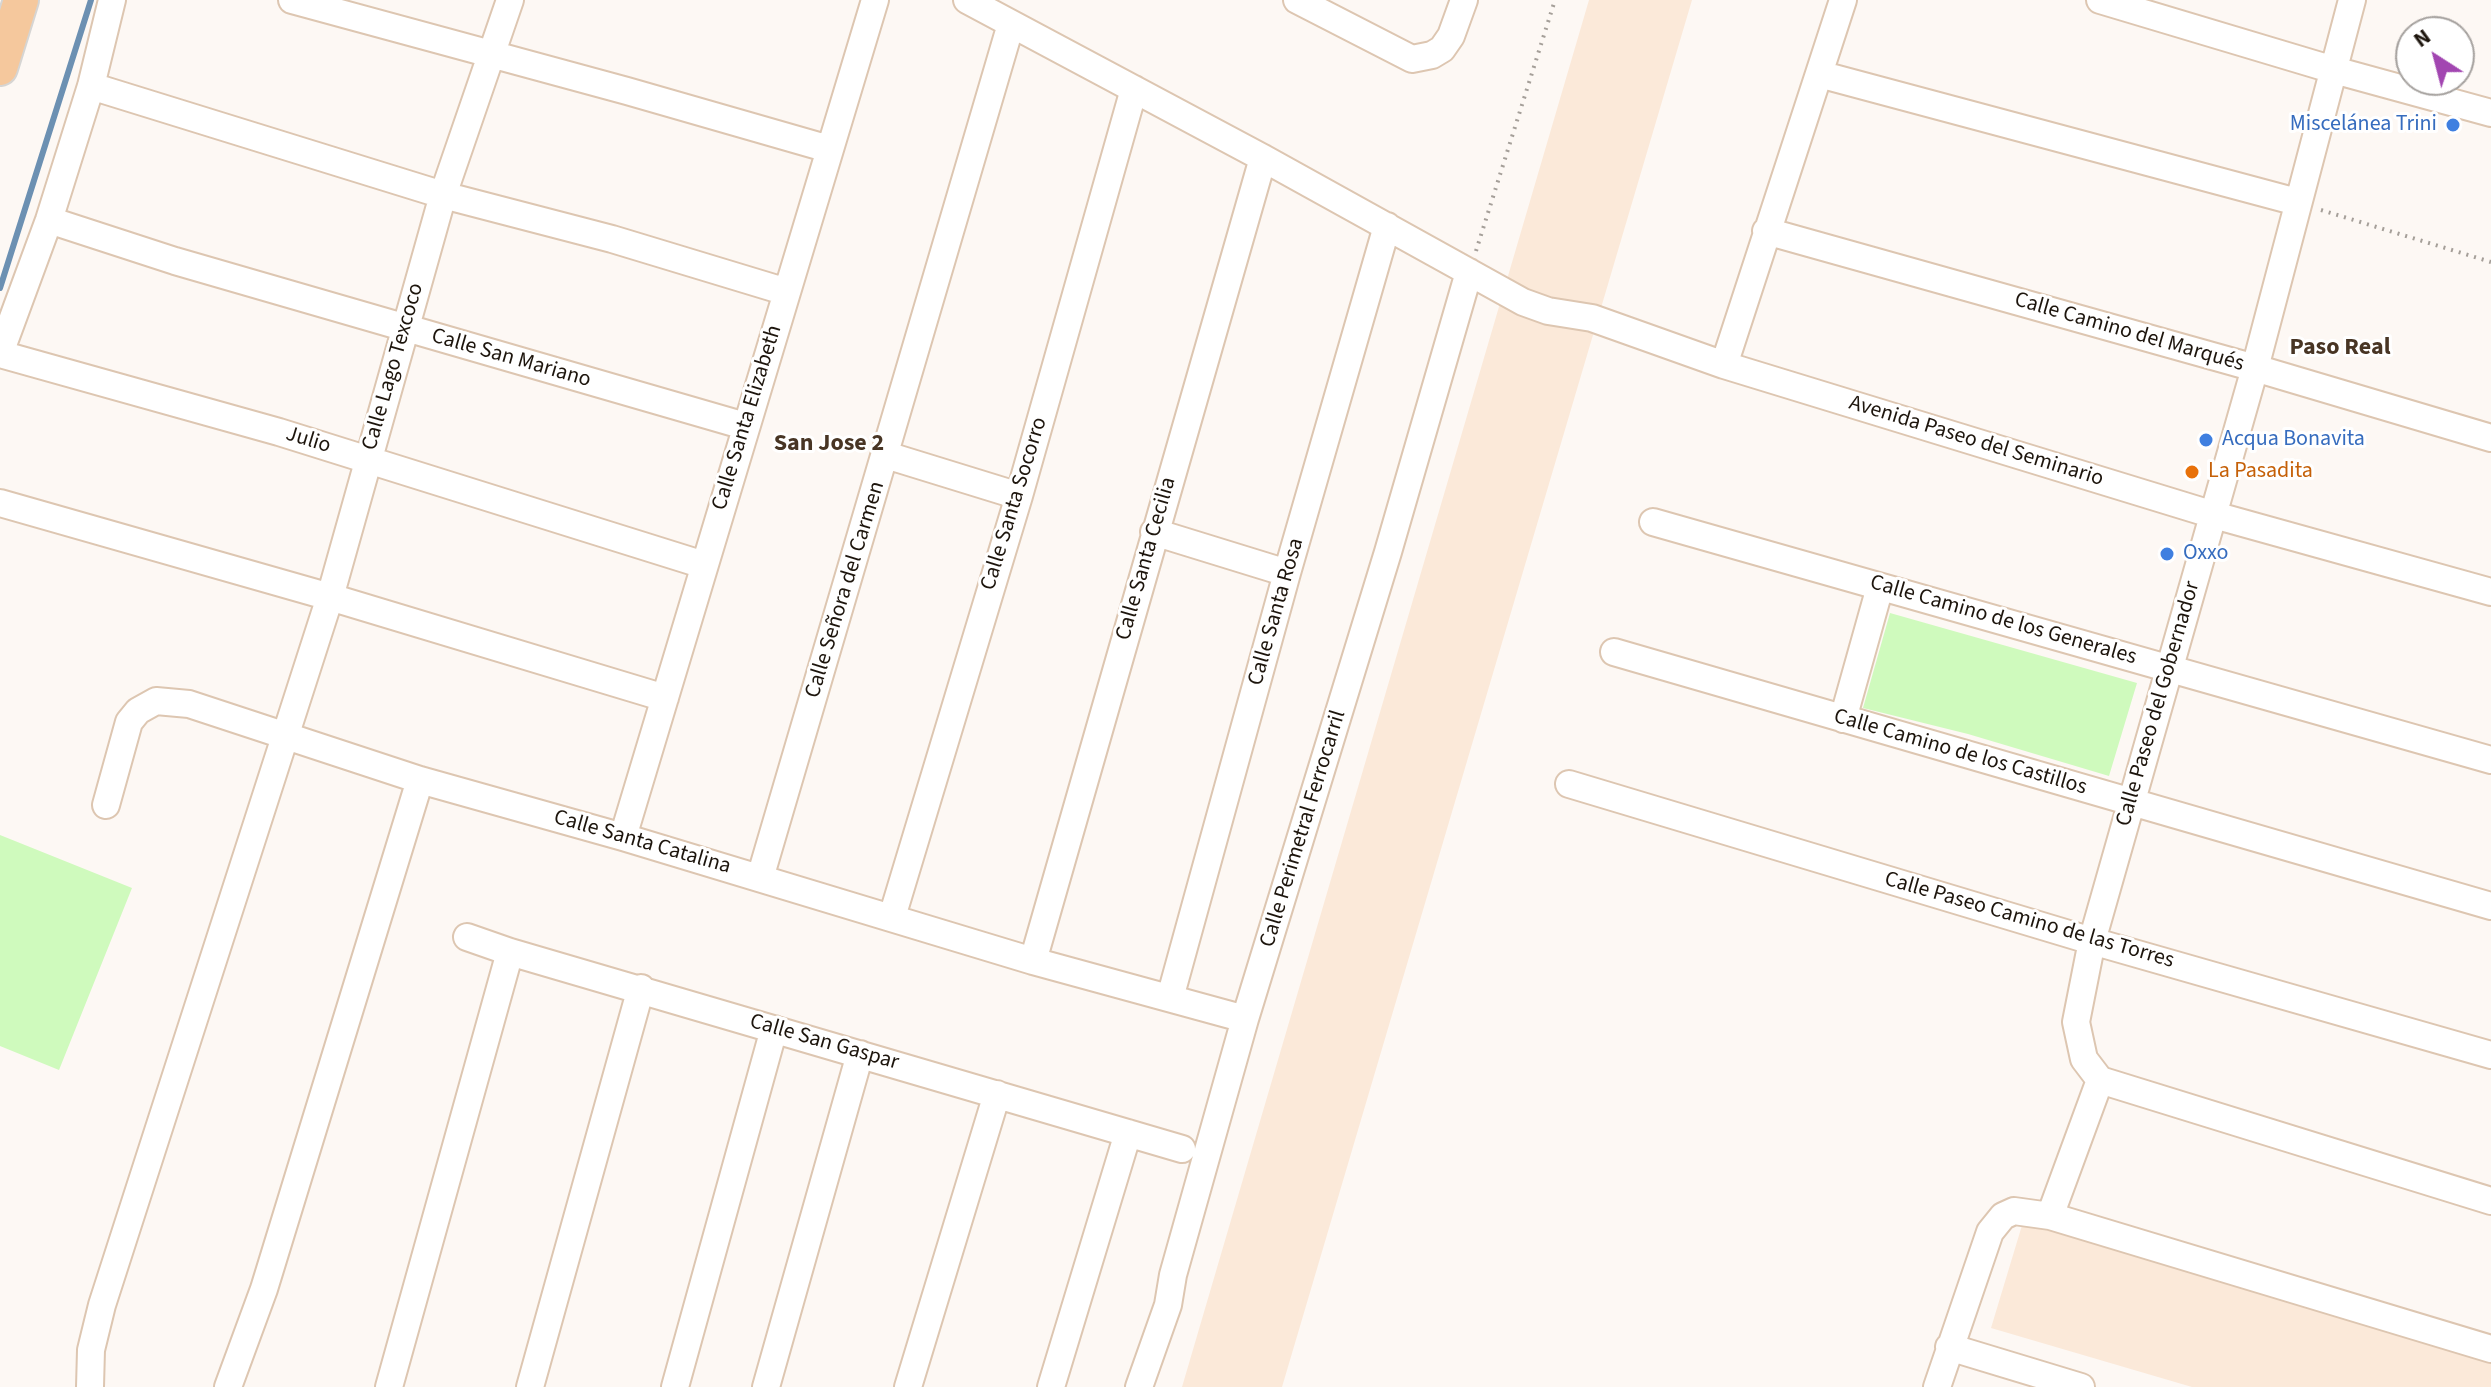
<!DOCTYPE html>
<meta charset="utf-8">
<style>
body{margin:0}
#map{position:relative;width:2491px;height:1387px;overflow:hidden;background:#fdf8f4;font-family:"Source Sans 3",sans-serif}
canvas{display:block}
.north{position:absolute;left:2395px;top:16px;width:80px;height:80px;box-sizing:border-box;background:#fff;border:2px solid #a5a19e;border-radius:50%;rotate:324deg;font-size:22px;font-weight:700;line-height:32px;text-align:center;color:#1d150d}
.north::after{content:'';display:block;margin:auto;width:28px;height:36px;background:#a246b1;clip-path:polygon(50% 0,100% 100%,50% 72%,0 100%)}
</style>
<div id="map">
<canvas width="2491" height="1387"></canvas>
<div class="north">N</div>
</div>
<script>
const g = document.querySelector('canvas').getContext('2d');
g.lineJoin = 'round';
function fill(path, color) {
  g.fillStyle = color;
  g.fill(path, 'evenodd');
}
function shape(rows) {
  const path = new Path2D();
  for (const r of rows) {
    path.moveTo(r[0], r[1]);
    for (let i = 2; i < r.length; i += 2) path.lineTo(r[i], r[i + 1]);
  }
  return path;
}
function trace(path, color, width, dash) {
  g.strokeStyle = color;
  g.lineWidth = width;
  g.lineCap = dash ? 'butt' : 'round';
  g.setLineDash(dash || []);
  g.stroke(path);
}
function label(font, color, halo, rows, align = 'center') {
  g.font = font + ' "Source Sans 3",sans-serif';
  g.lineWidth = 6;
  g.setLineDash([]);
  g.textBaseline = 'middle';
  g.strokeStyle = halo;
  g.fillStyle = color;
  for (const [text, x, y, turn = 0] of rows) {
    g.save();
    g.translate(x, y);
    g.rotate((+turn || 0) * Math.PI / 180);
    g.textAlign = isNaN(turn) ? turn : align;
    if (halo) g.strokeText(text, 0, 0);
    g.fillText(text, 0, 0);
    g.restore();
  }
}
fill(shape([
 [1589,0,1692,0,1282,1387,1182,1387],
 [2023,1222,2491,1360,2491,1387,2192,1387,1991,1328]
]), '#fbe9d9');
fill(shape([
 [1890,613,2137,683,2109,776,1968,734,1863,708],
 [0,835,132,888,59,1070,0,1046]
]), '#cffabd');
trace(shape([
 [0,288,91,0]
]), '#6c90b2', 6);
const minor = shape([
 [292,0,627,91,829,149],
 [967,0,1263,158,1523,302,1548,311,1592,318,1724,365,2214,515,2491,592],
 [1297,0,1412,59,1432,55,1442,49,1451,36,1464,0],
 [2100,0,2334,70,2491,113],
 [2352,0,2255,368,2092,941,2076,1022,2084,1059,2100,1080,2491,1201],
 [1819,74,2297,202],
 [91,86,443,195,612,239,787,292],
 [49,220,175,261,745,426],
 [1766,231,2255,368,2491,438],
 [0,353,49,220,91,86,112,0],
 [0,354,279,432,704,565],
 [1724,365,1843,0],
 [886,455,1019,496],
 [0,503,330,597,665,698],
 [1653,522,2491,760],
 [1154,532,1287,573],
 [1614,652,2491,906],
 [1843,719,1880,587],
 [1569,784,2092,941,2491,1055],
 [106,805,129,722,138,711,156,701,189,704,420,780,623,837,1033,961,1245,1019],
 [623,837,875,0],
 [760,878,1011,24],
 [892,917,1019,496,1134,89],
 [467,937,510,952,1182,1149],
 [1033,961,1263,158],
 [1170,998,1287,573,1387,226],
 [2050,1216,2100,1080],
 [1949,1347,2081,1387],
 [90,1387,91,1350,102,1305,330,597,443,195,510,0],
 [228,1387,264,1289,420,780],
 [389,1387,510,952],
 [530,1387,641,988],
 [675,1387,774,1029],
 [766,1387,860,1054],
 [908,1387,997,1094],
 [1051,1387,1128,1133],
 [1139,1387,1168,1305,1173,1275,1245,1019,1388,552,1469,272],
 [1937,1387,1990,1232,2003,1216,2014,1211,2050,1216,2491,1349]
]);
const major = shape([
 [0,68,21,0]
]);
trace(minor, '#ddc6b1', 30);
trace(major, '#d6d5d3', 38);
trace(shape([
 [2321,210,2491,262],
 [1476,251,1555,0]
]), '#a59f99', 4, [2, 6]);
trace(minor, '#fff', 26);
trace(major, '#f5c89d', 34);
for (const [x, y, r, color] of [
 [2453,125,8,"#3f7fe0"],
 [2206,440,8,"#3f7fe0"],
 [2192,472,8,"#e8710a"],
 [2167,554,8,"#3f7fe0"]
]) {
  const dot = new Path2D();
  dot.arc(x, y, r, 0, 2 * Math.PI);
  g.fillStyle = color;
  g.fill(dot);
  trace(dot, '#fff', 3);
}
label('22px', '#366cbe', '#fff', [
 ["Miscelánea Trini",2437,125,"right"],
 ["Acqua Bonavita",2222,440],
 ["Oxxo",2183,554]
], 'left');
label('22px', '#1d150d', '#fff', [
 ["Calle Camino del Marqués",2129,333,16],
 ["Calle San Mariano",511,359,16],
 ["Calle Lago Texcoco",394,367,-74],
 ["Calle Santa Elizabeth",748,418,-73],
 ["Julio",308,441,17],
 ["Avenida Paseo del Seminario",1976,442,17],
 ["Calle Santa Socorro",1015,504,-73],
 ["Calle Santa Cecilia",1147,559,-74],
 ["Calle Señora del Carmen",846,590,-73],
 ["Calle Santa Rosa",1277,612,-74],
 ["Calle Camino de los Generales",2003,621,16],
 ["Calle Paseo del Gobernador",2159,704,-74],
 ["Calle Camino de los Castillos",1960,753,16],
 ["Calle Perimetral Ferrocarril",1304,829,-73],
 ["Calle Santa Catalina",642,843,16],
 ["Calle Paseo Camino de las Torres",2029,921,16],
 ["Calle San Gaspar",824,1043,16]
]);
label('22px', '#c56008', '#fff', [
 ["La Pasadita",2208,472]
], 'left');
label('bold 24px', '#483524', '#fff', [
 ["Paso Real",2340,349],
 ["San Jose 2",829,445]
]);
</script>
